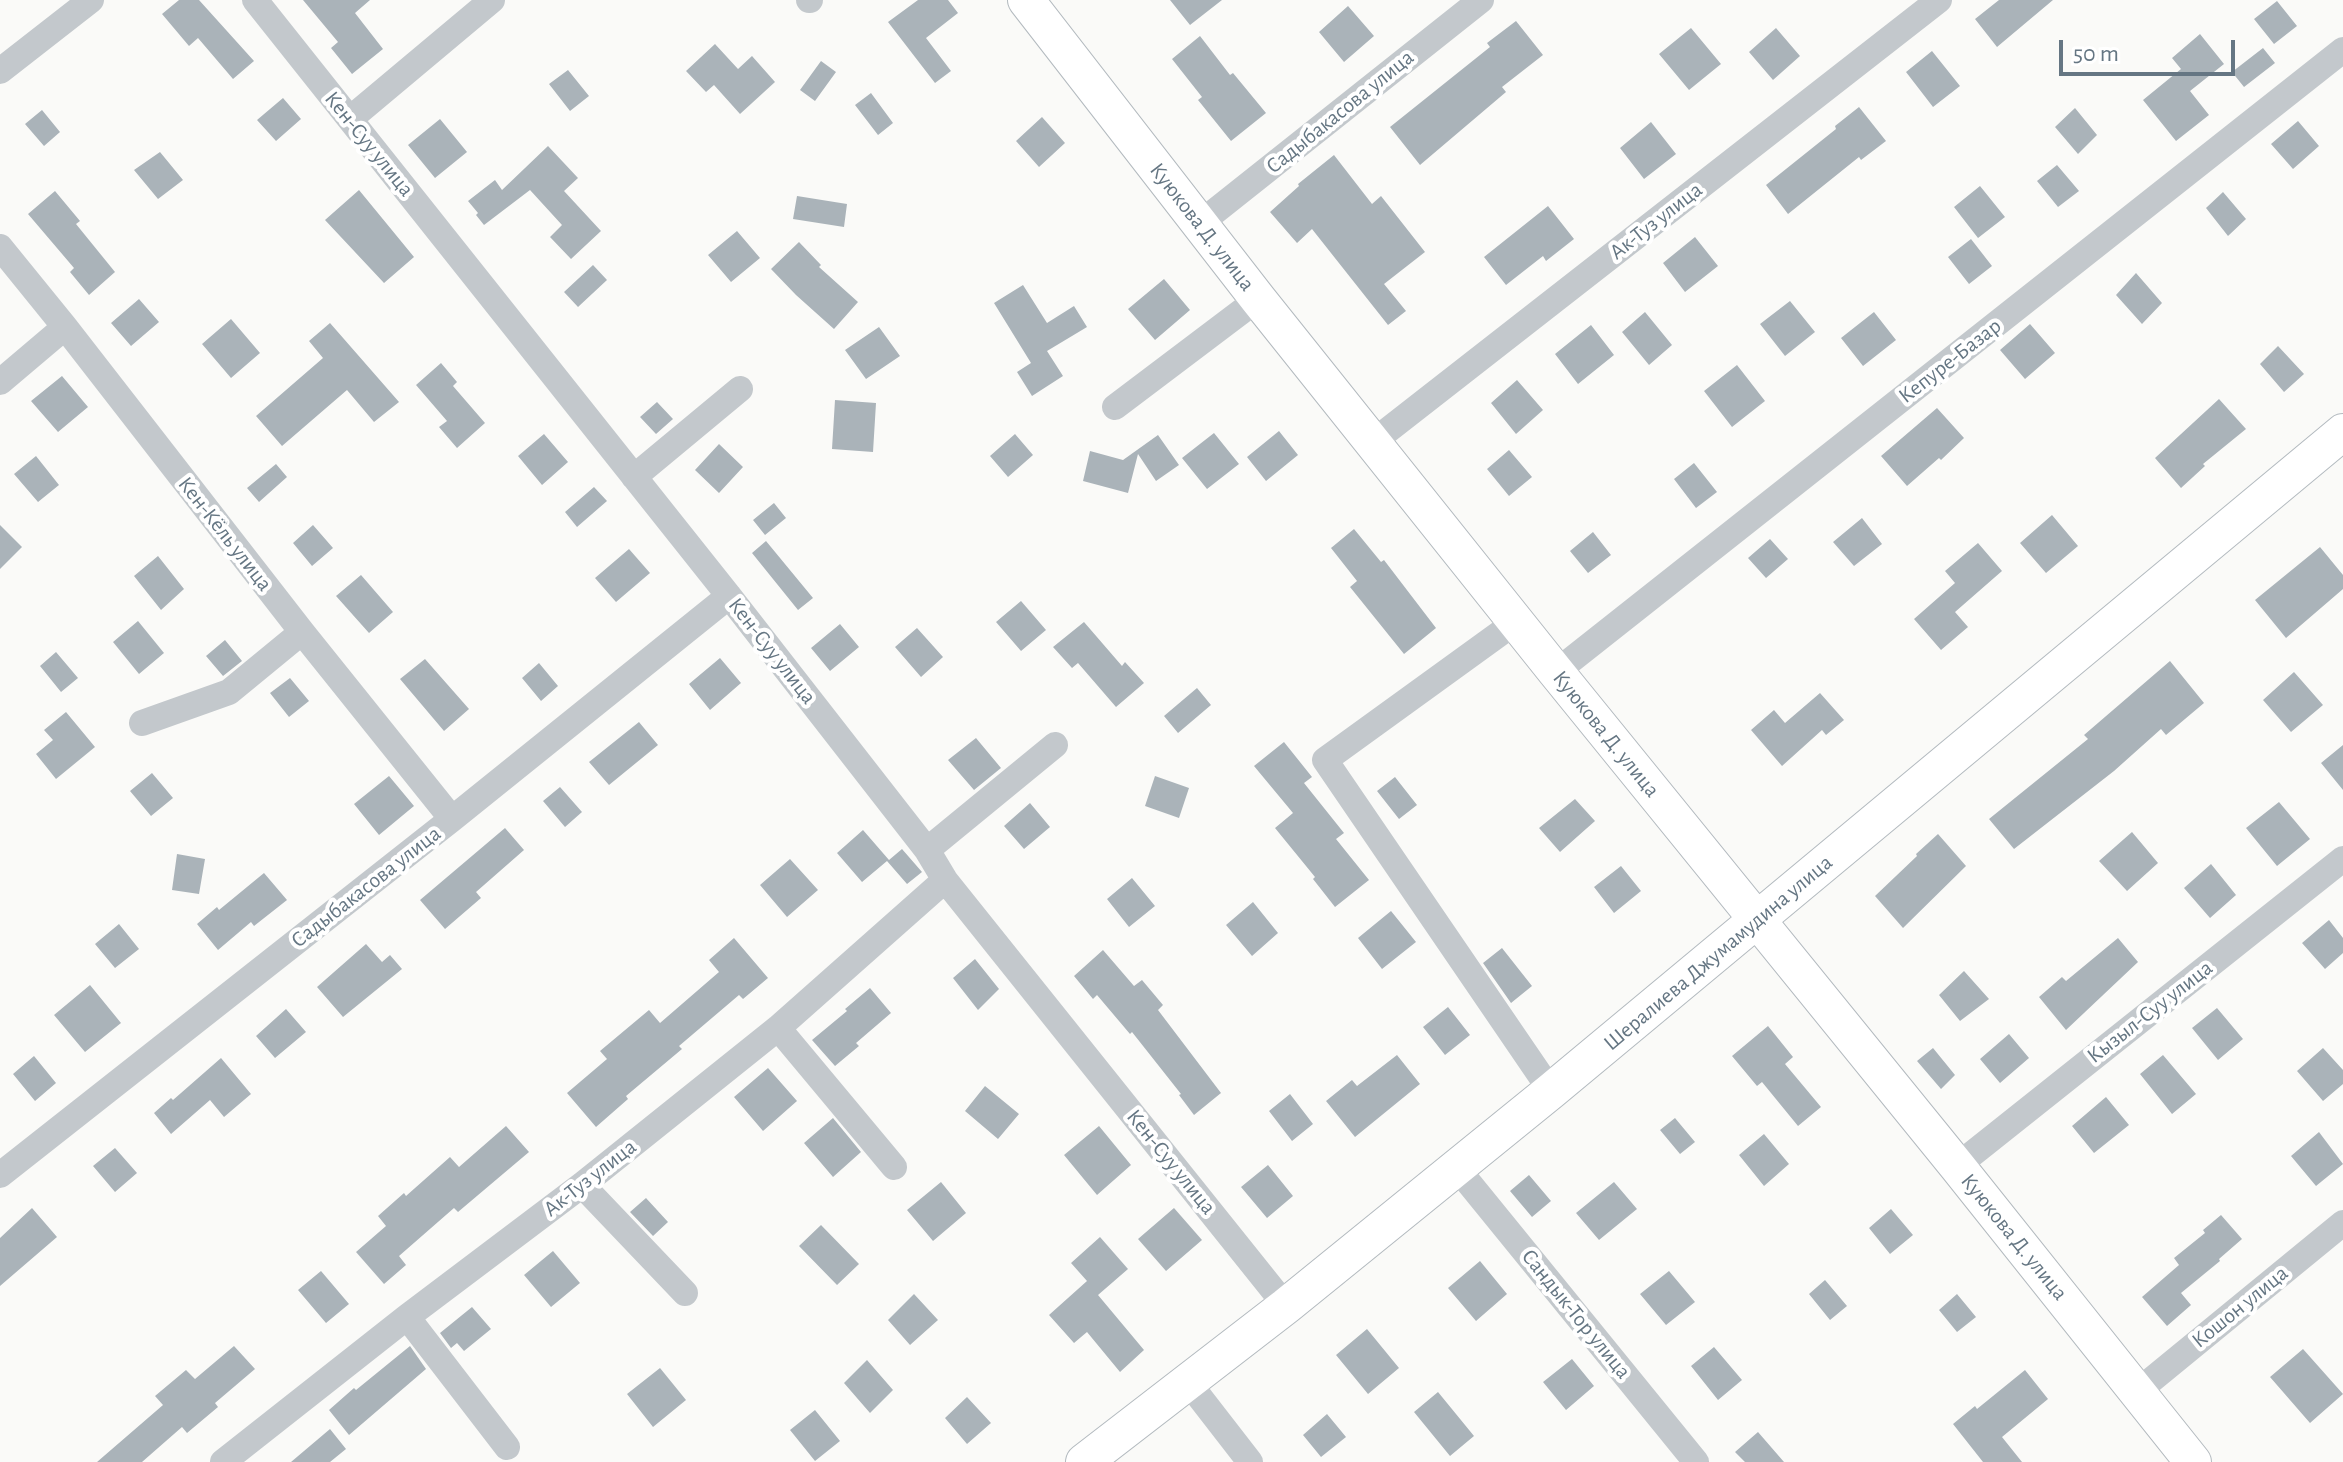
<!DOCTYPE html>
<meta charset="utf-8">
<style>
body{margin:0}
#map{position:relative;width:2343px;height:1462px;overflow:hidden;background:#fafaf8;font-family:"Alegreya Sans",sans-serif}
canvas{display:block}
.scale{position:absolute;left:2059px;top:40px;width:176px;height:36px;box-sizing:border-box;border:4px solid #657683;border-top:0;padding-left:10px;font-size:24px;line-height:28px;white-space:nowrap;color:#657683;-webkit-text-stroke:6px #fff;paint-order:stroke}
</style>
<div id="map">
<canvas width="2343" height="1462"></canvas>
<div class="scale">50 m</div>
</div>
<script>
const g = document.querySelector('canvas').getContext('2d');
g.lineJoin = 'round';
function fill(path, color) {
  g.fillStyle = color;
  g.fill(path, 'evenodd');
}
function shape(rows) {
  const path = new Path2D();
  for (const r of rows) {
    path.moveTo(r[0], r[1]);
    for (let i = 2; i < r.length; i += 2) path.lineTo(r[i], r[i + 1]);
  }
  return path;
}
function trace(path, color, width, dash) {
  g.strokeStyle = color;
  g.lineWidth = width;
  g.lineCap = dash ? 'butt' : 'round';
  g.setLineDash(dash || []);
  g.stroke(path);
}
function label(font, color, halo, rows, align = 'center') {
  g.font = font + ' "Alegreya Sans",sans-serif';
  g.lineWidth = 8;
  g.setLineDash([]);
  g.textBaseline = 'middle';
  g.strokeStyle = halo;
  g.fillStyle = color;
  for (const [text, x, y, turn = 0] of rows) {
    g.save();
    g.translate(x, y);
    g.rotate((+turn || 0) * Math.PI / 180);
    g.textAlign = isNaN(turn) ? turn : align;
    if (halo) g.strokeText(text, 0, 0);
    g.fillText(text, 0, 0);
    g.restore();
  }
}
fill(shape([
 [179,0,199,0,254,61,233,79,198,38,189,46,162,14],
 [303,0,370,0,355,13,383,49,352,74,331,48,338,42],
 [918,0,948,0,958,13,926,38,951,71,935,83,888,22],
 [1170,0,1222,0,1190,25],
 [1999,0,2053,0,1997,47,1975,19],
 [2277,1,2297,26,2274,44,2254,19],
 [1348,6,1374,36,1344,62,1319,32],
 [1516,21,1543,55,1502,87,1506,92,1420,165,1390,127,1490,47,1487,43],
 [1691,28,1721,64,1689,90,1659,54],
 [1776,28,1800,56,1773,80,1749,52],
 [2200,34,2224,64,2190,91,2209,115,2176,141,2143,100,2181,69,2172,58],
 [1200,36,1230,75,1233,73,1266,113,1231,141,1198,100,1202,97,1172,59],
 [715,44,738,69,752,56,775,82,740,114,714,85,706,92,686,71],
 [2263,48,2275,63,2244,87,2232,72],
 [1932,51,1960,86,1933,107,1906,72],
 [821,61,836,72,815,101,800,90],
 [568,70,589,96,570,111,549,84],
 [871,93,893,123,878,135,855,105],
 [283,98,301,119,276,141,257,120],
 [1859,107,1886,141,1861,160,1859,157,1788,214,1766,185,1836,129,1835,126],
 [2075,108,2097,135,2078,154,2055,127],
 [42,110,60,132,44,146,25,124],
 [1042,117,1065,143,1039,167,1016,141],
 [440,119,467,152,435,178,408,145],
 [2298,121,2319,146,2293,169,2271,144],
 [1651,122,1676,154,1644,179,1620,148],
 [548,146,578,178,564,191,601,231,571,259,550,237,562,225,530,190,484,225,476,215,478,213,468,201,495,180,502,190],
 [160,152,183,180,158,199,134,170],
 [1334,155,1372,204,1381,196,1425,252,1384,284,1406,311,1388,325,1312,229,1297,243,1270,212,1299,186,1298,184],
 [2057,165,2079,191,2058,207,2037,181],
 [1980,186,2005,217,1978,238,1954,207],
 [359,190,414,257,384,283,325,220],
 [55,191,80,221,76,224,115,272,89,295,70,272,74,268,28,214],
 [2223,192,2246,219,2228,236,2206,208],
 [797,196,847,204,844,227,793,219],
 [1548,206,1574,239,1546,261,1543,256,1506,285,1484,257],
 [737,231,760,258,731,282,708,255],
 [1695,237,1718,266,1685,292,1663,263],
 [1971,239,1992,266,1969,284,1948,257],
 [799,242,821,265,819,267,858,302,834,329,796,295,771,269],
 [593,265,607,280,578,307,564,292],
 [2136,273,2162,303,2142,324,2116,295],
 [1164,279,1190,310,1155,340,1128,309],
 [1023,285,1047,323,1074,306,1087,327,1047,351,1063,376,1032,396,1017,372,1031,363,994,303],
 [139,299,159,322,131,346,111,323],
 [1790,301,1815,332,1785,356,1760,324],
 [1645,312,1672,345,1649,365,1622,332],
 [1874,312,1896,340,1863,366,1841,338],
 [231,319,260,353,231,378,202,344],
 [330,323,399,402,374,422,347,390,282,446,256,416,323,358,309,341],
 [2030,324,2055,353,2025,379,2000,350],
 [1591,325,1614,355,1578,384,1555,354],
 [879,327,900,356,866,379,845,350],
 [2278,346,2304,374,2284,392,2260,364],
 [441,363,457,382,453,386,485,423,457,448,439,427,447,421,416,385],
 [1737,365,1765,401,1732,427,1704,391],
 [62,376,88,407,58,432,31,401],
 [1517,380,1543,410,1516,434,1491,403],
 [2219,399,2246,429,2203,464,2205,466,2181,488,2155,458],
 [835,400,876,403,873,452,832,449],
 [657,402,673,419,656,434,640,417],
 [1937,408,1964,438,1941,460,1939,458,1907,486,1881,456],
 [1279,431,1298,455,1266,481,1247,457],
 [1214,433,1239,464,1207,489,1182,458],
 [544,434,568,462,542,485,518,456],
 [1015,434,1033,455,1008,477,990,456],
 [1158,435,1179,465,1156,481,1138,454,1128,493,1083,481,1090,451,1123,460],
 [719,444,743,467,719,493,695,470],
 [1509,450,1532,477,1509,496,1487,469],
 [36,456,59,485,38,502,14,474],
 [1694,463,1717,492,1696,508,1674,479],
 [276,464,287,477,259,502,247,488],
 [594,487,607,501,577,527,565,512],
 [774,503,786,518,765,535,753,520],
 [2052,515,2078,546,2046,573,2020,543],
 [1862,518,1882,544,1854,566,1833,542],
 [0,525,22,547,0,569],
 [313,525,333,548,312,566,293,543],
 [1354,529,1381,562,1384,560,1436,628,1404,654,1350,587,1357,581,1331,548],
 [1593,532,1611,555,1588,573,1570,551],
 [1770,539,1788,559,1766,578,1748,558],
 [766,541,813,598,798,610,752,553],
 [1978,543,2002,571,1955,612,1968,627,1941,650,1914,619,1955,583,1945,571],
 [2320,547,2343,575,2343,589,2286,638,2255,600],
 [629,549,650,573,616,602,595,578],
 [158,556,184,589,161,610,134,576],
 [361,575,393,612,369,633,336,596],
 [1021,601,1046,630,1021,651,996,622],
 [138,621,164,653,139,674,113,642],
 [1084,622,1122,666,1125,662,1144,683,1116,707,1078,663,1072,668,1053,647],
 [840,624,859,647,830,671,811,648],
 [917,628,943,657,921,677,895,647],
 [225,640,242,661,223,676,206,656],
 [56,652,78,678,61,692,40,666],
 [720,658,741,683,710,710,689,684],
 [425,659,469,709,444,731,400,679],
 [2170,661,2204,703,2166,735,2161,729,2114,771,2014,849,1989,819,2088,739,2084,735],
 [539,663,558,686,541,701,522,678],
 [2294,672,2323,705,2291,732,2263,700],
 [290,678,309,701,289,717,270,693],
 [1197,688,1211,705,1178,733,1164,716],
 [1820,693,1844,720,1826,735,1822,730,1782,766,1751,730,1774,710,1785,723],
 [66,712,95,747,56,779,36,754,53,740,44,730],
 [639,722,658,745,609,785,589,762],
 [976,738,1001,768,974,790,948,760],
 [1284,742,1312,777,1304,783,1344,833,1336,839,1369,880,1335,907,1313,879,1315,877,1275,828,1293,813,1254,766],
 [2343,745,2343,790,2321,763],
 [152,773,173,798,151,816,130,791],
 [389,776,414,806,379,835,354,804],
 [1155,776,1189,788,1179,818,1145,806],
 [1395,777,1417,805,1399,819,1377,791],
 [560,787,582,812,565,827,543,801],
 [1575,799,1595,821,1560,852,1539,828],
 [2279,802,2310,839,2277,866,2246,828],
 [1030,803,1050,827,1024,849,1004,826],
 [505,828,524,850,476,892,481,898,445,929,420,900],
 [863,830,889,860,902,849,922,872,907,884,887,861,862,882,837,853],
 [2132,832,2158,863,2127,891,2099,861],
 [1938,834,1966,866,1903,928,1875,896,1917,856,1916,854],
 [177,854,205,859,199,894,172,890],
 [790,859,818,890,787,917,760,885],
 [2211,864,2236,895,2210,918,2184,888],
 [1621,866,1641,891,1614,913,1594,887],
 [264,873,287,900,254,926,251,922,218,950,197,924,217,907,219,910],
 [1132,878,1155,906,1129,927,1107,899],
 [1253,902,1278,933,1252,956,1226,925],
 [1391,911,1416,942,1382,969,1358,938],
 [2329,920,2343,938,2343,953,2325,969,2302,943],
 [119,924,139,949,115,968,95,944],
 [734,938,768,978,743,999,739,995,679,1046,682,1049,626,1096,628,1099,596,1127,567,1093,607,1059,600,1051,649,1010,660,1023,719,972,709,960],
 [2118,938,2138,962,2066,1030,2039,997,2062,977,2066,981],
 [366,944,382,962,390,955,402,969,343,1017,317,987],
 [1502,948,1532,986,1511,1003,1483,963],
 [1103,950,1134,986,1142,980,1163,1005,1158,1010,1221,1093,1194,1115,1179,1095,1181,1094,1132,1032,1130,1034,1097,995,1093,999,1074,976],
 [975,959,999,989,978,1010,953,978],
 [1964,971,1989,999,1960,1021,1939,995],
 [90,985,121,1023,85,1052,54,1015],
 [870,988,891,1013,856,1043,859,1046,835,1066,812,1040,847,1011,845,1009],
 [1448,1007,1470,1035,1445,1055,1423,1027],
 [2217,1008,2243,1039,2218,1060,2192,1028],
 [286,1009,306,1032,275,1058,256,1036],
 [1768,1026,1793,1057,1785,1064,1821,1107,1798,1126,1762,1082,1757,1086,1732,1056],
 [2009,1034,2029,1058,2000,1083,1980,1059],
 [1933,1048,1955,1075,1941,1089,1917,1061],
 [2323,1048,2343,1070,2343,1084,2323,1101,2297,1071],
 [1397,1055,1420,1084,1355,1137,1326,1101,1352,1080,1357,1086],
 [2163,1055,2196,1094,2172,1114,2140,1074],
 [34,1056,56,1083,35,1101,13,1074],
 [221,1058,251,1094,224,1117,210,1100,171,1134,154,1113,171,1098,173,1100],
 [768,1068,797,1101,763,1131,734,1097],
 [985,1086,1019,1114,998,1139,965,1111],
 [1290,1094,1313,1124,1292,1141,1269,1111],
 [2106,1097,2129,1125,2094,1153,2072,1126],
 [833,1118,861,1152,833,1177,804,1143],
 [1675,1118,1695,1142,1680,1154,1660,1130],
 [506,1126,529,1152,458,1212,454,1208,399,1256,406,1265,384,1284,356,1252,386,1226,378,1216,404,1193,406,1196,450,1157,459,1167],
 [1099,1126,1131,1165,1097,1195,1064,1155],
 [2319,1132,2343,1164,2316,1186,2291,1156],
 [1764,1134,1789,1164,1764,1186,1739,1155],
 [115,1148,137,1173,115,1192,93,1166],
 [1268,1165,1293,1196,1267,1218,1241,1187],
 [1529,1175,1551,1201,1532,1217,1510,1191],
 [941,1182,966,1213,933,1241,907,1210],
 [1614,1182,1637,1209,1599,1240,1576,1213],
 [646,1198,668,1222,653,1236,630,1212],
 [32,1208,57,1237,0,1286,0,1238],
 [1174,1208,1202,1240,1166,1271,1138,1239],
 [1891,1209,1913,1235,1890,1254,1869,1228],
 [2221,1215,2242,1239,2219,1259,2220,1261,2181,1293,2191,1305,2167,1326,2142,1297,2179,1265,2174,1258,2205,1233,2203,1230],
 [821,1225,859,1264,837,1285,799,1246],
 [1100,1237,1128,1269,1098,1295,1144,1350,1120,1372,1087,1332,1074,1343,1049,1315,1087,1281,1071,1263],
 [553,1251,580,1283,551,1307,524,1275],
 [1480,1261,1507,1294,1476,1321,1448,1288],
 [321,1271,349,1304,326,1323,298,1290],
 [1669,1271,1695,1302,1666,1325,1640,1294],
 [1825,1280,1847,1306,1830,1320,1809,1294],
 [914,1294,938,1320,910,1345,888,1320],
 [1957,1294,1976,1317,1957,1332,1939,1310],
 [472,1307,491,1329,464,1351,457,1343,451,1348,440,1333],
 [1367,1329,1399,1368,1368,1394,1336,1355],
 [234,1346,255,1369,215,1403,218,1407,187,1433,182,1427,142,1462,97,1462,163,1405,155,1396,186,1370,195,1379],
 [410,1346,426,1369,349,1435,329,1410,354,1388,356,1390],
 [1714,1347,1742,1380,1718,1400,1691,1366],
 [2303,1349,2343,1394,2310,1423,2270,1377],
 [1572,1359,1594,1386,1566,1410,1543,1382],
 [867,1360,893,1390,870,1413,844,1383],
 [660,1368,686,1400,653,1427,627,1394],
 [2025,1370,2048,1399,2002,1437,2022,1462,1983,1462,1953,1424,1975,1406,1977,1409],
 [1438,1392,1474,1436,1450,1456,1414,1412],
 [967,1397,991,1423,967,1444,945,1418],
 [815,1410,840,1441,815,1461,790,1430],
 [1327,1414,1346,1437,1321,1457,1303,1435],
 [330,1429,346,1449,330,1462,291,1462],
 [1758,1432,1784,1462,1745,1462,1735,1452]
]), '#aab3b9');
const secondary = shape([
 [1026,0,1258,299,1556,672,1957,1166,2193,1462],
 [1084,1462,1286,1306,1551,1091,2343,432]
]);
trace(secondary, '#b3babf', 38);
trace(shape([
 [255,0,729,596,927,850,945,880,1286,1306],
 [809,0,810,0],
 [0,71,91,0],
 [350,119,492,0],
 [1199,224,1481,0],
 [0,247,65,327,302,632,452,819],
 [0,382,65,327],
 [1115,407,1258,299],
 [1374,441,1939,0],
 [634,477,740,389],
 [1517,621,1325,760,1551,1091],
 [1556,672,2343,50],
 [142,723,229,692,302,632],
 [927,850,1055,745],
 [778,1028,894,1167],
 [1957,1166,2343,859],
 [1456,1167,1696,1462],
 [0,1175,452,819,729,596],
 [582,1185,685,1293],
 [407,1317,507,1447],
 [1188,1382,1250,1462],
 [2138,1391,2343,1223],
 [223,1462,407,1317,582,1185,778,1028,945,880]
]), '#c3c8cc', 26);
trace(secondary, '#fff', 36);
label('22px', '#657683', '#fff', [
 ["Садыбакасова улица",1340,112,-39],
 ["Кен-Суу улица",369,144,51],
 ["Ак-Туз улица",1656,221,-38],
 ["Куюкова Д. улица",1202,227,52],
 ["Кепуре-Базар",1950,361,-38],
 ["Кен-Кёль улица",225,534,52],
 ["Кен-Суу улица",772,651,52],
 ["Куюкова Д. улица",1606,734,51],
 ["Садыбакасова улица",366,887,-38],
 ["Шералиева Джумамудина улица",1718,953,-40],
 ["Кызыл-Суу улица",2150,1012,-38],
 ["Кен-Суу улица",1171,1162,51],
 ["Ак-Туз улица",590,1178,-38],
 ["Куюкова Д. улица",2014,1237,51],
 ["Кошон улица",2240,1307,-39],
 ["Сандык-Тор улица",1576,1314,51]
]);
</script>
